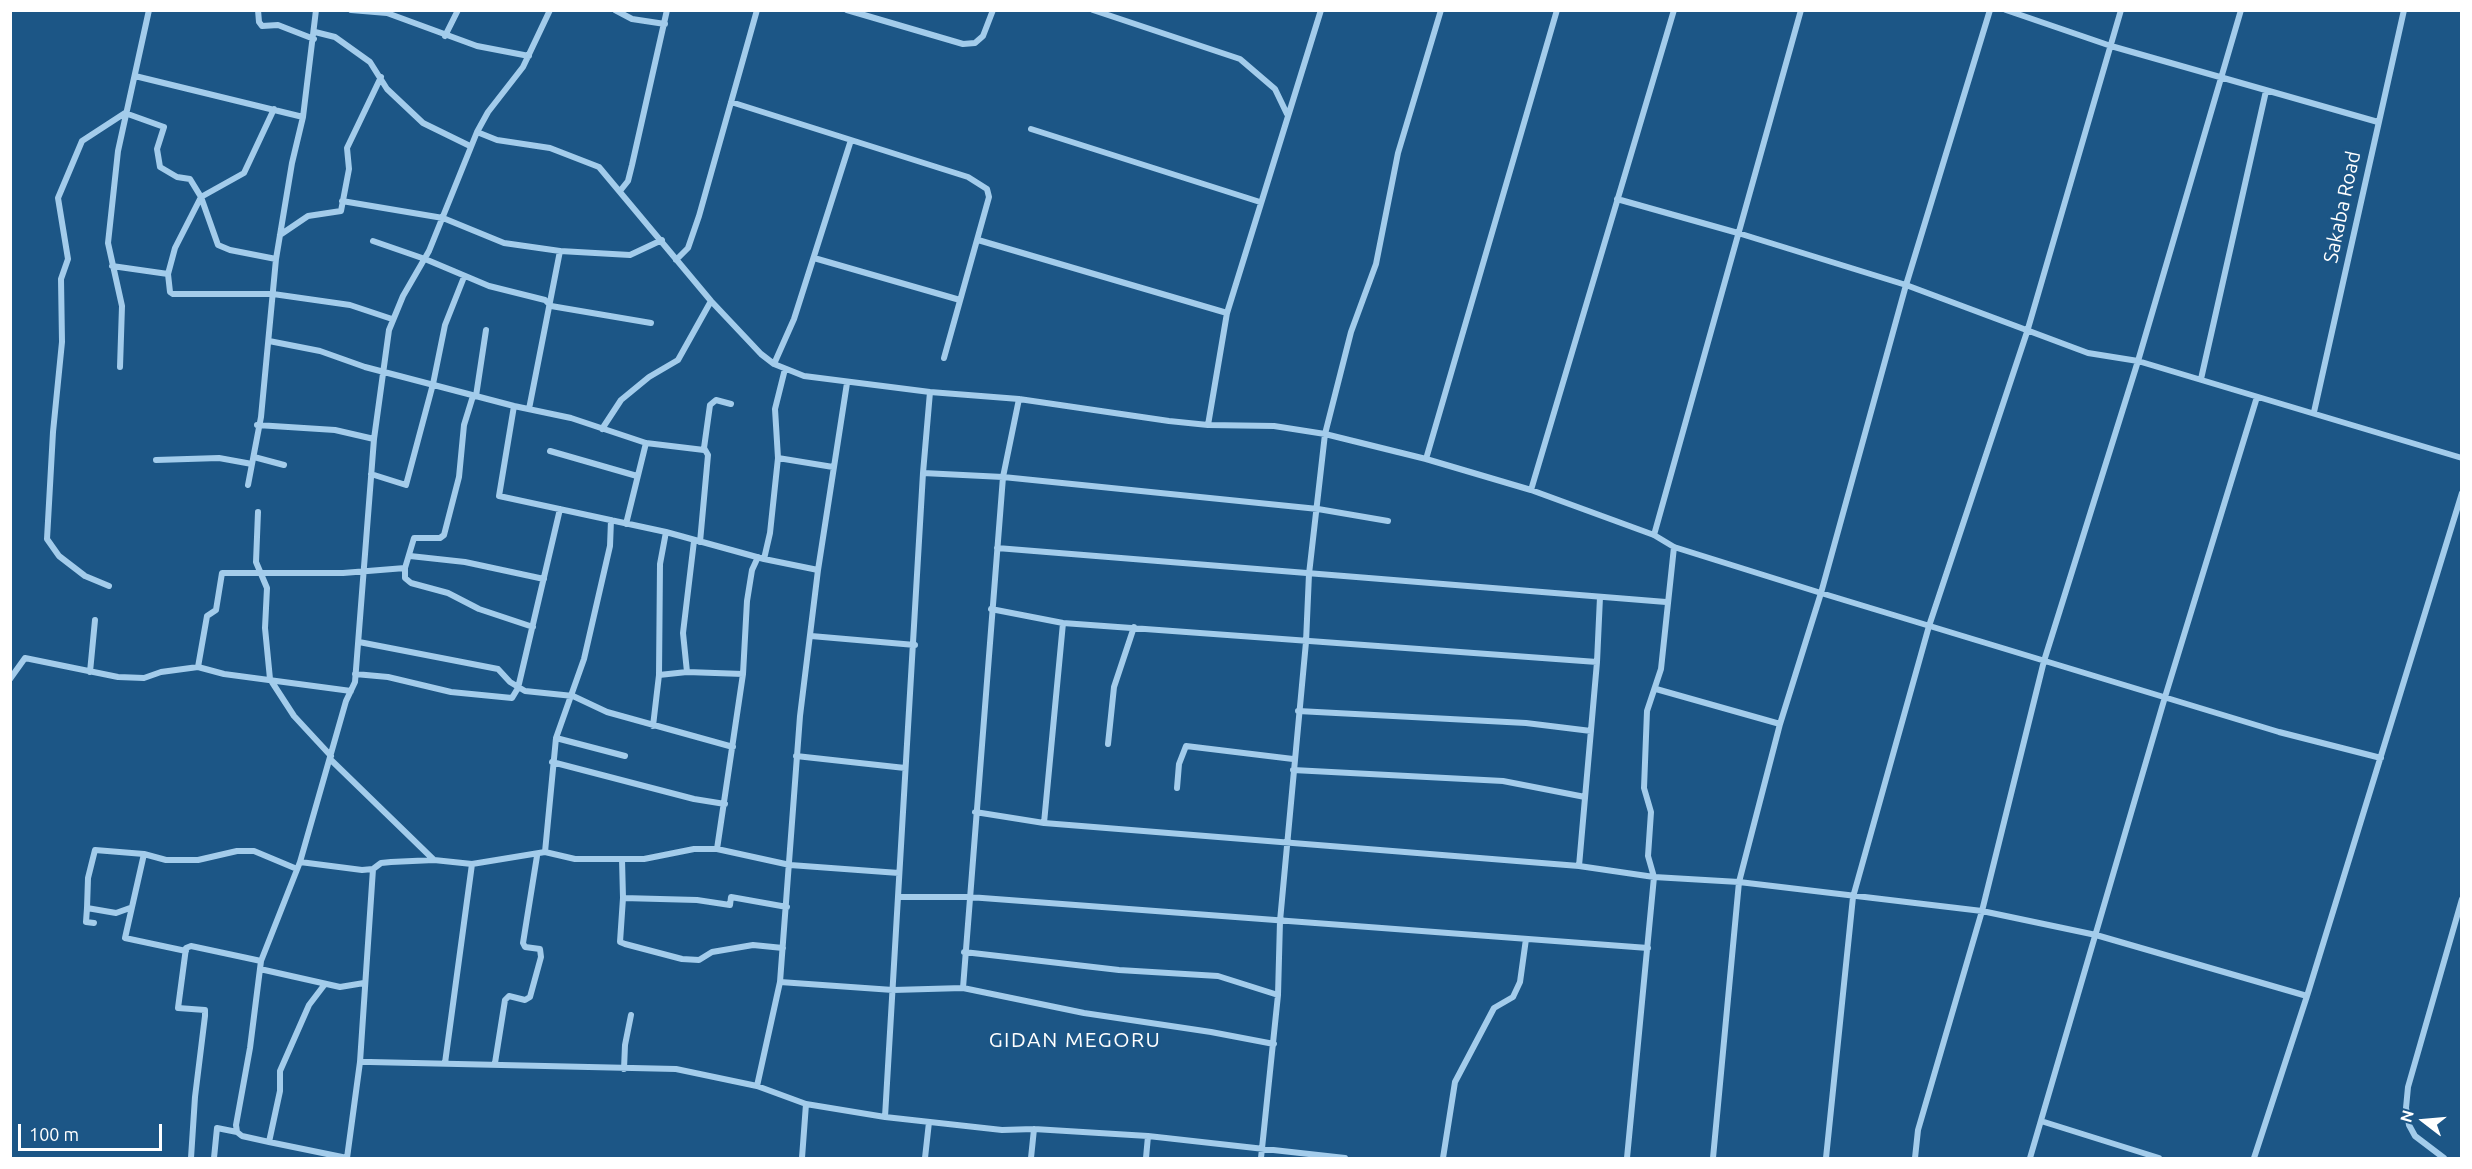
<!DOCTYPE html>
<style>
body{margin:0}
#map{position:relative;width:2472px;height:1169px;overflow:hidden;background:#1c5686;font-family:Ubuntu,sans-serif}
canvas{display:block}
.frame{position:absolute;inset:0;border:12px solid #fff;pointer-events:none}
.north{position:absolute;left:2394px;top:1091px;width:60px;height:60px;-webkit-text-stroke:4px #1c5686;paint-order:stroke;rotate:286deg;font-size:16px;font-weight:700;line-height:24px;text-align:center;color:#fff}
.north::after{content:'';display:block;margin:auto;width:21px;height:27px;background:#fff;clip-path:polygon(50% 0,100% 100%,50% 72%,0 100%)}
.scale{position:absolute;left:18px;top:1124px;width:144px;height:27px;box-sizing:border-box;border:3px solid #fff;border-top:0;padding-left:8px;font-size:18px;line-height:21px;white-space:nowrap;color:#fff;-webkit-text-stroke:4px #1c5686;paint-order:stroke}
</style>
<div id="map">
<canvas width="2472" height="1169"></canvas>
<div class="frame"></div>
<div class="north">N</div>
<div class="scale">100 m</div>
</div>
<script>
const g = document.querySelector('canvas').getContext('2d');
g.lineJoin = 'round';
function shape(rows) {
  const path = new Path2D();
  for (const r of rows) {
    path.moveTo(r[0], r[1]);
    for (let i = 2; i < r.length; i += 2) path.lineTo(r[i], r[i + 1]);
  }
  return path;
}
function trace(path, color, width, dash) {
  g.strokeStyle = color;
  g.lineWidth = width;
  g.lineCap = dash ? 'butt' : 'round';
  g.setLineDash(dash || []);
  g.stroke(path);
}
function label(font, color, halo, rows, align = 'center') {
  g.font = font + ' Ubuntu,sans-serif';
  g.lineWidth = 6;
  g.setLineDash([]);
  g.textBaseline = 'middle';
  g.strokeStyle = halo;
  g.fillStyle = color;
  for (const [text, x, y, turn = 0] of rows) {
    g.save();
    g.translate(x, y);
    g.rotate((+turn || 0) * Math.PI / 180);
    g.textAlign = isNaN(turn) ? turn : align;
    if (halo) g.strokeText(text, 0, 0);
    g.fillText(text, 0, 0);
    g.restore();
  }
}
trace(shape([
 [258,10,259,22,262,26,278,25,314,39],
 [351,10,387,13,477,46,529,56],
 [615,10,632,19,665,24],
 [847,10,963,44,975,43,983,36,993,10],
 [1093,10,1240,59,1275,89,1287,114],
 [2006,10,2111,46,2378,122],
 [315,32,335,37,370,62,387,89,423,123,470,146],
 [445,36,458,10],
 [135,76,303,117],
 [731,102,968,177,987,189,989,197,944,358],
 [1031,129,1260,202],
 [477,132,497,140,550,148,599,167,711,301,761,354,774,364,804,376,930,392,1019,399,1169,421,1208,425,1274,426,1325,434,1426,459,1531,490,1654,535,1674,547,1821,593,2279,732,2381,758],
 [620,191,628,181,632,165,667,10],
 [1617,199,1738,233,1906,285,2088,353,2138,361,2462,458],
 [342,201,443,218,504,243,560,251,630,255,662,240],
 [280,235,308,216,341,211,349,169,347,148,381,77],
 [978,240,1227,313],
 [373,241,425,259,489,286,545,300,551,306,651,323],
 [814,258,960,300],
 [676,260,688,248,699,216,757,10],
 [112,266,168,274,170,292,173,294,273,294,350,305,392,319],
 [168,274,175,248,201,197,244,173,274,109],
 [269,341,320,351,365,367,514,406,571,418,646,443,704,450],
 [774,364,794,319,851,140],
 [120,367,122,306,108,243,118,151,149,10],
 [2201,379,2266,91],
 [473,396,464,425,459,477,444,535,440,538,414,538,405,568,405,578,411,583,448,593,479,609,533,627],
 [476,396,486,330],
 [1019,399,1003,477,963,988,1084,1013,1211,1032,1274,1044],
 [514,406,499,496,666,532,764,559,818,570],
 [529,409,560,251],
 [2314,412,2404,10],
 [257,425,335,430,374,439],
 [1208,425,1227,313,1321,10],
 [602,429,621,400,649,377,678,360,711,301],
 [550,451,637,476],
 [254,457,284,465],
 [778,458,833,467],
 [1426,459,1557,10],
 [156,460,219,458,252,464],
 [923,473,1003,477,1318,509,1388,521],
 [371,474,406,485,433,384,445,325,464,277],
 [248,485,261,417,276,259,292,163,303,117,316,10],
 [1531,490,1674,10],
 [258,512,256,562,267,588,265,628,270,679,294,716,331,756],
 [626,524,646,443],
 [1654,535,1801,10],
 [700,542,708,455,704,448,710,405,716,400,731,404],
 [997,548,1666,602],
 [410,556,465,562,544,579],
 [764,559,770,533,778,458,775,409,785,369],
 [109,586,85,576,59,556,47,539,53,432,62,342,61,279,68,259,58,198,82,141,125,113,164,127,157,149,160,167,177,177,190,179,201,197,218,245,230,250,276,259],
 [991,609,1063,623,1597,662],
 [811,636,915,645],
 [359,642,498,669,510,682,525,691,573,696,607,712,733,747],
 [198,667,207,616,216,610,222,573,343,573,405,568],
 [90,672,95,620],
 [687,672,683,633,694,541],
 [355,674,388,677,451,692,512,698,518,688,560,509],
 [659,675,687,672,743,674],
 [10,679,25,658,118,677,144,678,161,672,198,667,224,674,351,691],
 [1656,689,1780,724],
 [1298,711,1526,723,1591,731],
 [653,726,659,675,660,564,666,532],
 [556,738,625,756],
 [1108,744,1114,687,1134,627],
 [796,756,905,768],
 [330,759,434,860],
 [552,762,694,799,725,804],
 [1293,770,1503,781,1585,797],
 [1177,788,1179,764,1186,746,1293,759],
 [975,812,1044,823,1579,866,1654,877,1739,882,1982,911,2096,935,2307,996],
 [1044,823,1063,623],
 [717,849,743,674,747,601,752,570,758,557],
 [545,852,556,738,584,659,610,546,611,520],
 [144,854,166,860,198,860,237,851,254,851,297,869],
 [622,859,623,898,620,942,625,944,682,959,699,960,712,952,753,945,783,948],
 [300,862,362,870,373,869,381,863,391,862,434,860,472,864,545,852,575,859,644,859,694,849,717,849,790,865,899,873],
 [1579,866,1597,662,1600,597],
 [898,897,969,897,1648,948],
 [623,898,697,900,730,905,731,897,787,907],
 [87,908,88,878,95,850,144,854,125,938,186,951],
 [94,923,86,922,87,908,116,913,130,908],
 [964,952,1119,970,1218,976,1278,995],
 [260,969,340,987,364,983],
 [780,982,893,990,963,988],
 [360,1062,373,869],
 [445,1063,472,864],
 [495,1063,505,1000,509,996,525,1000,530,997,541,957,540,949,525,947,523,943,537,856],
 [624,1069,625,1045,631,1015],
 [757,1086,780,982,800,716,818,570,847,383],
 [885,1117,923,473,930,392],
 [2041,1121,2159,1158],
 [269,1142,280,1091,280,1071,309,1005,325,984],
 [191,1158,195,1097,205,1016,205,1010,178,1008,186,948,191,946,261,961],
 [214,1158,217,1128,237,1132],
 [347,1158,269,1142,242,1136,237,1132,236,1125,250,1048,261,961,300,862,346,701,355,682,374,439,389,330,403,296,429,251,477,132,488,112,523,67,550,10],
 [347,1158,360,1062,370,1062,676,1069,757,1086,806,1104,885,1117,1002,1130,1034,1129,1148,1136,1345,1158],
 [802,1158,806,1104],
 [925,1158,929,1122],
 [1031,1158,1034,1129],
 [1146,1158,1148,1136],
 [1261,1158,1278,995,1280,921,1306,642,1309,574,1325,434,1351,332,1376,264,1398,153,1441,10],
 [1443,1158,1455,1082,1494,1008,1513,997,1520,982,1526,939],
 [1627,1158,1654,877,1648,856,1651,812,1644,788,1647,711,1661,669,1674,547],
 [1713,1158,1739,882,1780,724,1821,593,1906,285,1990,10],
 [1826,1158,1853,897,1929,626,2027,332,2121,10],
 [1915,1158,1918,1130,1982,911,2044,661,2138,361,2241,10],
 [2030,1158,2165,697,2257,397],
 [2254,1158,2307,996,2462,493],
 [2444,1158,2415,1136,2409,1125,2406,1108,2408,1087,2462,899]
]), '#a3cceb', 6);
label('20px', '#fff', '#1c5686', [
 ["Sakaba Road",2342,207,-78]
]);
g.letterSpacing = '1.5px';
label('21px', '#fff', '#1c5686', [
 ["GIDAN MEGORU",1075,1040]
]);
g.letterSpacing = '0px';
</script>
